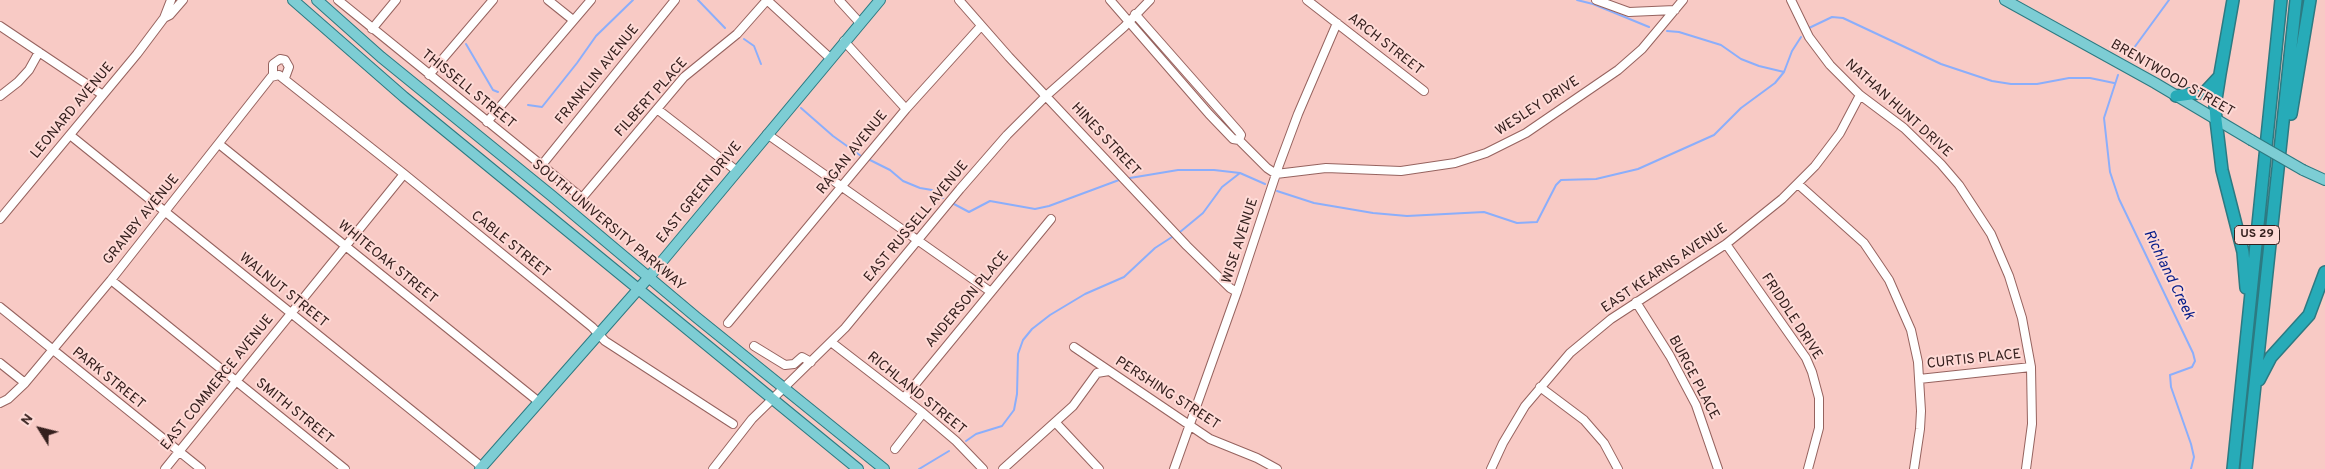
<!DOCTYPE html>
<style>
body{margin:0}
#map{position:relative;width:2325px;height:469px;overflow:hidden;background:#f8cac5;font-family:Overpass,sans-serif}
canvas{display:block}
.north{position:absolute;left:15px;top:404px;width:50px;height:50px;-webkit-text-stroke:4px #fedad6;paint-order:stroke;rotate:306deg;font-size:14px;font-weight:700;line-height:20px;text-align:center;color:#35201e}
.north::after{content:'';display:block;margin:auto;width:18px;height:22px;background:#35201e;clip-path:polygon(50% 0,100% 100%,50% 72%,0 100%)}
</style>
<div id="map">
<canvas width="2325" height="469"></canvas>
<div class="north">N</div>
</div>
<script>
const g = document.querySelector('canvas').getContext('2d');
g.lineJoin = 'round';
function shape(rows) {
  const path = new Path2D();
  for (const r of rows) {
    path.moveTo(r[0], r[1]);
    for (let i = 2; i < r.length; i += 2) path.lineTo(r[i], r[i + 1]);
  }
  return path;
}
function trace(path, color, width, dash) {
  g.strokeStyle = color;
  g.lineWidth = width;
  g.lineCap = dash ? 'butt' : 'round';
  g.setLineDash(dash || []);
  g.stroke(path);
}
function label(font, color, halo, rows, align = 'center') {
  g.font = font + ' Overpass,sans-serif';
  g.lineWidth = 4;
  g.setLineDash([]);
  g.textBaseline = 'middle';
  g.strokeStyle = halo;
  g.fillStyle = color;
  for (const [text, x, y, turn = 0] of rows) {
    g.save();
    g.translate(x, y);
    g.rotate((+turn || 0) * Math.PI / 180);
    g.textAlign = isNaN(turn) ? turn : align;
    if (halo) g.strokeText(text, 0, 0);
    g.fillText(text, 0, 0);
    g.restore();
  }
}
trace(shape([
 [698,0,725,28],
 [1577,0,1593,4,1649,27],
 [1809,28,1832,17,1843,18,1941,64,1992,81,2011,84,2037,84,2069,78,2090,78,2114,83],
 [1667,31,1679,32,1721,45,1741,59,1759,66,1784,72],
 [744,39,754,46,761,64],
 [466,44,493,90,498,92],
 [2131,52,2169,0],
 [2118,75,2104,118,2110,172,2119,199,2193,353,2195,361,2192,367,2170,375,2171,387,2191,444,2194,457,2191,469],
 [528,105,542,107,577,63,596,36,633,0],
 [801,108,833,136,861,156],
 [868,159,890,170,903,181,920,188,932,190,943,198],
 [1130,178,1178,170,1214,170,1240,173,1265,184],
 [1277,191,1314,203,1373,213,1407,216,1484,212,1517,223,1537,222,1556,185,1561,180,1596,179,1638,169,1714,135,1741,108,1775,83,1784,72,1792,51,1801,37],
 [954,204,969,212,990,201,1035,209,1049,206,1119,180],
 [1180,232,1203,213,1222,187,1240,173],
 [966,441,976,434,1002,426,1014,410,1017,394,1018,354,1023,340,1032,329,1050,315,1085,294,1124,277,1155,248,1172,237],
 [919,469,949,451]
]), '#8baefb', 2);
const minor = shape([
 [338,0,582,198,684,77,737,34,767,0],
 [548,0,573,20],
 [767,0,830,58],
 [839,0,860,23],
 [959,0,1009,57,1187,246,1230,288,1237,292],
 [1110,0,1209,114,1233,139,1239,140,1241,135,1239,132,1135,14],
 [1307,0,1424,91],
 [1596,0,1629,12,1675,10],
 [1791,0,1809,37,1830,65,1860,95,1904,128,1941,164,1959,185,1991,234,2009,276,2022,318,2031,367,2032,424,2026,469],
 [164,18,170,15,183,0],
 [0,26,103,95],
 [372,29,396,0],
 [844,41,906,109],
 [429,75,493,0],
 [273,76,273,64,280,59,285,60,289,67,285,78],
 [0,96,18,82,29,70,39,52],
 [657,109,737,171],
 [487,122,591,0],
 [767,134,991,292],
 [70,135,482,467],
 [1239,140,1267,168,1276,174,1326,168,1401,171,1455,163,1486,153,1526,133,1618,70,1642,49,1683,0],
 [219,144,539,402],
 [541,166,675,0],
 [1798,184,1864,243,1889,280,1911,330,1918,362,1921,411,1920,429,1914,469],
 [0,219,137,54,164,18,171,0],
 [1726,244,1806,358,1812,372,1819,398,1819,428,1808,469],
 [111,280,345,469],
 [1636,302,1670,356,1696,405,1718,469],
 [0,307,201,469],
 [728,323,906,109,981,26],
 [831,342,923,413,956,441,983,469],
 [754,346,785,365,794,364,802,357,811,362],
 [1074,347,1210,439,1257,458,1277,469],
 [0,363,25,383],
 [1919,379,2031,367],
 [1540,387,1584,420,1604,443,1618,469],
 [904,398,1051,219],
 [0,403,8,399,25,383,111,280,271,77,279,75,404,174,592,327,605,341,733,424],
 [1056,423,1099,469],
 [895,449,923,413],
 [165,469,404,174],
 [713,469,752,419,845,328,960,189,1007,135,1046,96,1124,27,1150,0],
 [1003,469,1073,406,1097,373,1109,371],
 [1174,469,1237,292,1279,165,1298,114,1337,23],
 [1491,469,1503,443,1525,406,1570,353,1611,319,1726,244,1782,199,1815,166,1840,133,1860,95]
]);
const major = shape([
 [293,0,404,97,858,469],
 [317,0,381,57,552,196,696,317,884,469],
 [2005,0,2155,83,2251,140],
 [2303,170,2325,180],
 [480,469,649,277,880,0]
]);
const highway = shape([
 [2233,0,2220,74,2215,106,2216,120,2222,170,2243,252,2246,288],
 [2176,96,2205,92,2218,78],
 [2291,114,2310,0],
 [2259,380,2271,357,2309,315,2325,272],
 [2233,469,2281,0],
 [2246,469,2296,0]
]);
trace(minor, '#96635f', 10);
trace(major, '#2c7a82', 12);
trace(highway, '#2c7a82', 14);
trace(minor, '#fff', 8);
trace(major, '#7dcdd4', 10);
trace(highway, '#27abb8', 11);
const majorBridge = shape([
 [2251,140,2303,170]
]);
trace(majorBridge, '#2c7a82', 12, []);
trace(majorBridge, '#7dcdd4', 10);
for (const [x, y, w] of [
 [2257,235,45]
]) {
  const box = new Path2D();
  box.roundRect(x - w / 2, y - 9.5, w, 19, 4);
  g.fillStyle = '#fedad6';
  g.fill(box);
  trace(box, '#35201e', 1);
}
label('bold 12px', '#35201e', null, [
 ["US 29",2257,235]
]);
label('14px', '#35201e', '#fedad6', [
 ["ARCH STREET",1385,45,38],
 ["FRANKLIN AVENUE",598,75,-51],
 ["BRENTWOOD STREET",2172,79,30],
 ["THISSELL STREET",468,90,39],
 ["FILBERT PLACE",652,98,-48],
 ["WESLEY DRIVE",1538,107,-33],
 ["NATHAN HUNT DRIVE",1898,109,42],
 ["LEONARD AVENUE",73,111,-50],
 ["HINES STREET",1105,140,47],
 ["RAGAN AVENUE",853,153,-51],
 ["EAST GREEN DRIVE",700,193,-51],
 ["GRANBY AVENUE",142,220,-51],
 ["EAST RUSSELL AVENUE",917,222,-50],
 ["SOUTH UNIVERSITY PARKWAY",608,226,40],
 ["WISE AVENUE",1241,241,-72],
 ["CABLE STREET",510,245,39],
 ["WHITEOAK STREET",387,263,39],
 ["EAST KEARNS AVENUE",1665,269,-34],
 ["WALNUT STREET",283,291,39],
 ["ANDERSON PLACE",968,300,-50],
 ["FRIDDLE DRIVE",1791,317,57],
 ["CURTIS PLACE",1974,360,-6],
 ["BURGE PLACE",1693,378,62],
 ["PARK STREET",108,379,39],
 ["EAST COMMERCE AVENUE",218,383,-51],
 ["RICHLAND STREET",916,394,39],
 ["PERSHING STREET",1167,394,33],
 ["SMITH STREET",294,412,39]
]);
label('italic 15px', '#051c89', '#fedad6', [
 ["Richland Creek",2168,275,64]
]);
</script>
